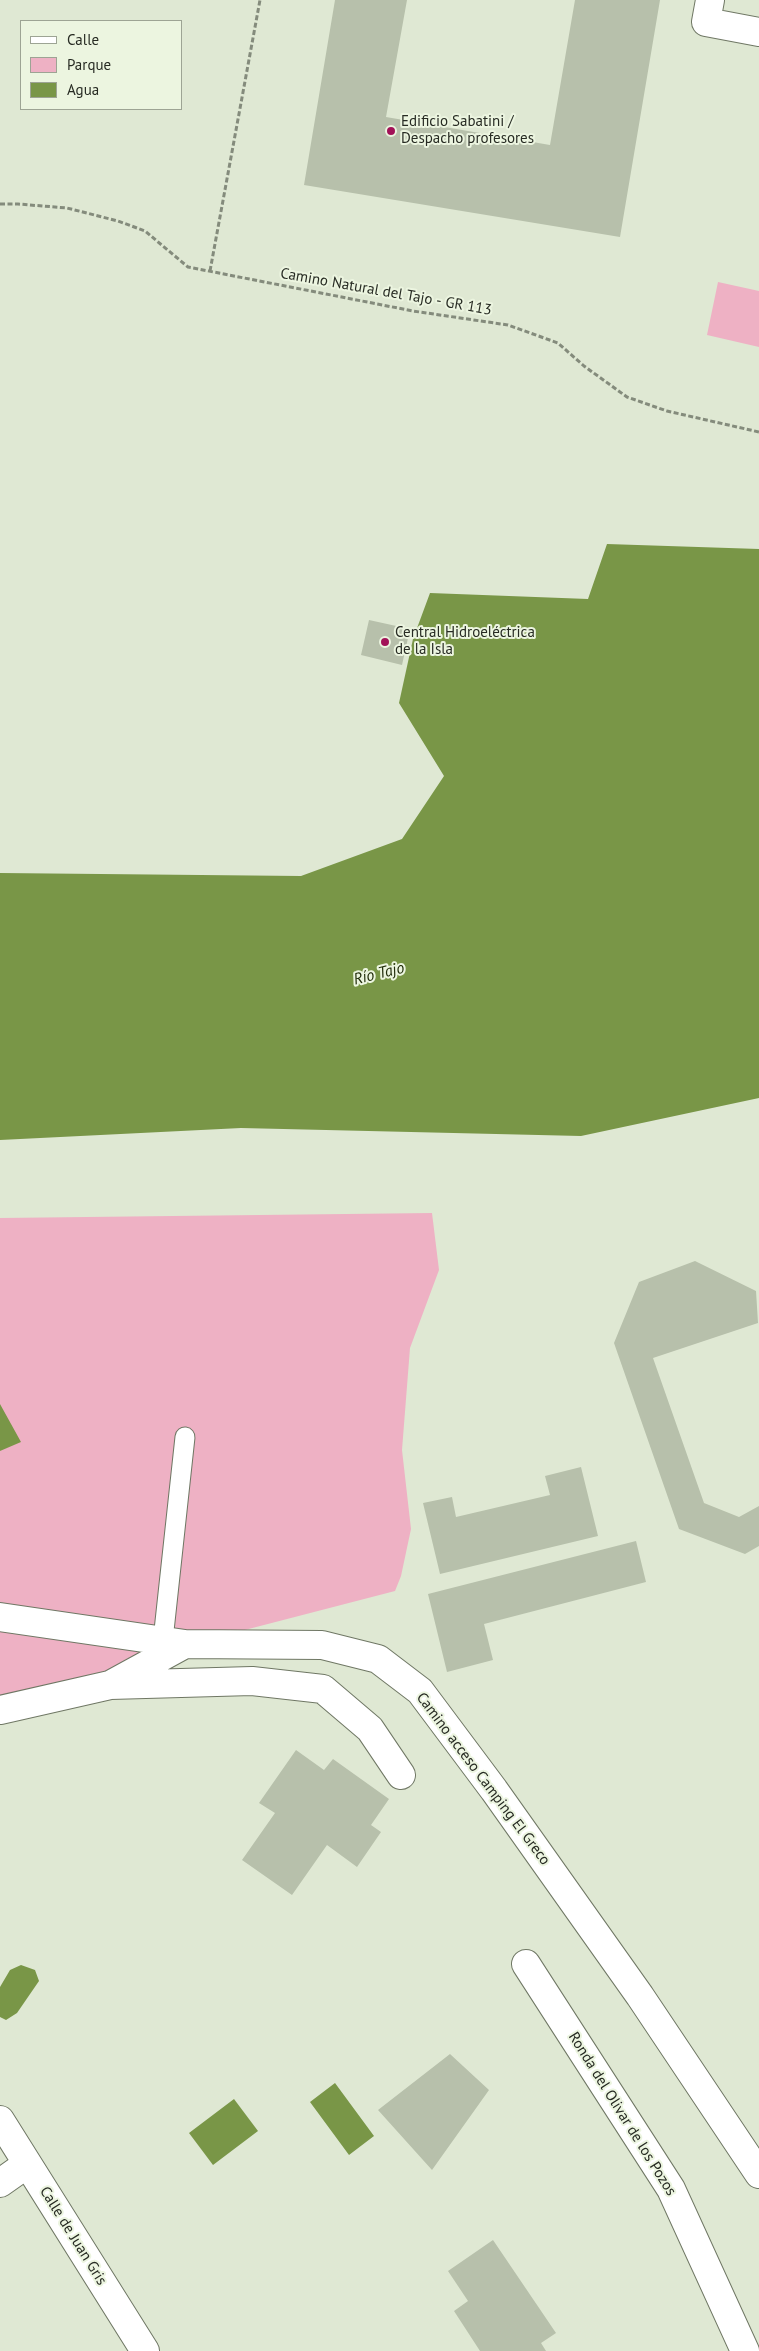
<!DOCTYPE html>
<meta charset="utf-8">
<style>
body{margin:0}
#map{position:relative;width:759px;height:2351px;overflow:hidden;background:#dfe8d3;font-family:"PT Sans",sans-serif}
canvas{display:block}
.legend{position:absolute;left:20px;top:20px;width:162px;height:90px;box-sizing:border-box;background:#ecf5e0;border:1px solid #9da494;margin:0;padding:6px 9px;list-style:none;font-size:15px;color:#272b23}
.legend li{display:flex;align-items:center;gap:10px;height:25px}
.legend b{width:25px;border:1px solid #9da494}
</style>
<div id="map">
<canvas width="759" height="2351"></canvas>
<ul class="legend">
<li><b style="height:6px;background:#fff"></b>Calle</li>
<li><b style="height:14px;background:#eeb1c4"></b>Parque</li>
<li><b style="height:14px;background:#799647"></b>Agua</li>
</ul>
</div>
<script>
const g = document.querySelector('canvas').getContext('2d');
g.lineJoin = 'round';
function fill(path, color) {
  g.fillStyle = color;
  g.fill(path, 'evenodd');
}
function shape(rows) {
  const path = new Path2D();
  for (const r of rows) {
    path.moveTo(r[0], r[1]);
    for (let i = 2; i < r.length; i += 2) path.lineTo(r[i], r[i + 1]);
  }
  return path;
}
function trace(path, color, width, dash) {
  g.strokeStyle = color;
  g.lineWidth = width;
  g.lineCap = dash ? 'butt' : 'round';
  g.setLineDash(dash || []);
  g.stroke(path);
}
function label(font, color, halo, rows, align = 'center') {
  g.font = font + ' "PT Sans",sans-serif';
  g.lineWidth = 4;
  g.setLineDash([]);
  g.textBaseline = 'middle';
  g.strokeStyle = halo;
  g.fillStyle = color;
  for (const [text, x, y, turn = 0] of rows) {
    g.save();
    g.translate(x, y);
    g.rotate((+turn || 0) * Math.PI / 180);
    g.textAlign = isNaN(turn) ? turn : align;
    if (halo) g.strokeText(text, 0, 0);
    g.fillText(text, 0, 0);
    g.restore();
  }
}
fill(shape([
 [718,282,759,291,759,347,707,335],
 [432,1213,439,1270,410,1348,402,1450,411,1529,401,1576,395,1591,210,1639,115,1671,0,1701,0,1218]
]), '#eeb1c4');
fill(shape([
 [607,544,759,549,759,1098,581,1136,241,1128,0,1140,0,873,301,876,402,839,444,776,399,703,413,639,430,593,588,599],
 [0,1404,21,1442,0,1451],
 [21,1965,35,1970,39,1981,17,2013,6,2020,0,2017,0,1987,10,1970],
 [335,2083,374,2136,349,2155,310,2102],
 [234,2099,258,2131,213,2165,189,2133]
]), '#799647');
fill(shape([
 [335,0,407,0,386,117,550,145,575,0,660,0,620,237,304,185],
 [369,620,410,629,402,665,361,655],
 [695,1261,756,1291,758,1323,653,1358,704,1503,739,1517,759,1506,759,1546,745,1554,679,1529,614,1343,639,1282],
 [581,1467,598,1536,440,1574,423,1503,452,1497,456,1517,550,1495,545,1476],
 [636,1541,646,1582,484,1624,493,1660,447,1672,428,1594],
 [296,1750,324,1770,333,1759,389,1799,371,1825,381,1832,357,1867,327,1845,292,1895,242,1860,275,1813,259,1803],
 [450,2054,489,2090,432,2170,378,2110],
 [493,2240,556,2333,541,2343,546,2351,480,2351,454,2311,468,2301,448,2271]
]), '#b7c0ab');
const lane = shape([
 [163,1640,185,1437]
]);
const street = shape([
 [710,0,706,22,759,32],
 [0,1617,185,1644,322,1645,378,1659,420,1691,494,1790,640,1996,759,2174],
 [110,1685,252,1681,323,1689,370,1729,401,1775],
 [0,1710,110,1685,185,1644],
 [526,1964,671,2189,745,2351],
 [0,2120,145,2351],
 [0,2183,27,2164]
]);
trace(lane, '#6f7764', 21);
trace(street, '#6f7764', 30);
trace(shape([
 [0,204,18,204,67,208,118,221,145,231,188,267,413,311,508,325,558,343,584,366,627,397,667,411,759,432],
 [210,271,260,0]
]), '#848b7c', 3, [5, 2.5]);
trace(lane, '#fff', 19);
trace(street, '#fff', 28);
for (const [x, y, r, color] of [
 [391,131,5,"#a21258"],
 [385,642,5,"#a21258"]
]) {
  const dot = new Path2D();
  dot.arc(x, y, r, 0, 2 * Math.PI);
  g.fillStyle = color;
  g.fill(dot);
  trace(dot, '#ecf5e0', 2);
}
label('15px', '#272b23', '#ecf5e0', [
 ["Edificio Sabatini /",401,122],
 ["Despacho profesores",401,139],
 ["Central Hidroeléctrica",395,633],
 ["de la Isla",395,650]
], 'left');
label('15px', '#272b23', '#ecf5e0', [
 ["Camino Natural del Tajo - GR 113",386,292,10],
 ["Camino acceso Camping El Greco",483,1779,53],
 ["Ronda del Olivar de los Pozos",622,2114,58],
 ["Calle de Juan Gris",73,2236,58]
]);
label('italic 16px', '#222e0c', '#ecf5e0', [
 ["Río Tajo",379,974,-14]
]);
</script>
